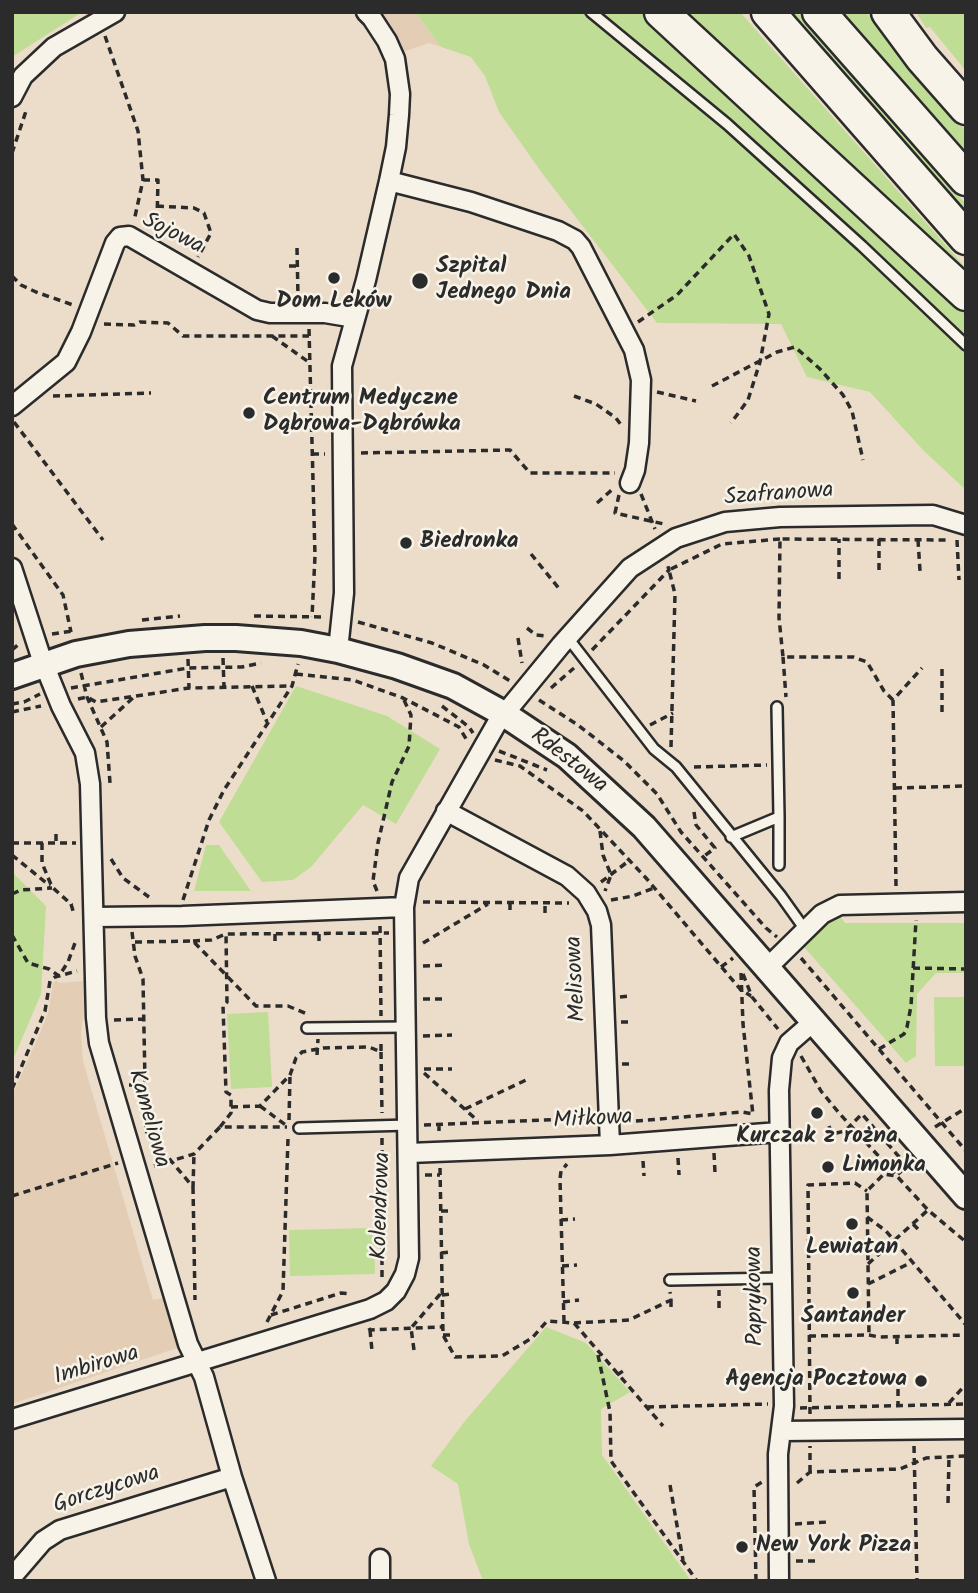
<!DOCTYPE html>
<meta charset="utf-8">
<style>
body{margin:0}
#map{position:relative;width:978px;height:1593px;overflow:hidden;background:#ecddca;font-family:Kalam,sans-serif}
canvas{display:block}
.frame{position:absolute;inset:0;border:14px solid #2b2b2b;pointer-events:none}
</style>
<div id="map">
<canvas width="978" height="1593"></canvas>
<div class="frame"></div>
</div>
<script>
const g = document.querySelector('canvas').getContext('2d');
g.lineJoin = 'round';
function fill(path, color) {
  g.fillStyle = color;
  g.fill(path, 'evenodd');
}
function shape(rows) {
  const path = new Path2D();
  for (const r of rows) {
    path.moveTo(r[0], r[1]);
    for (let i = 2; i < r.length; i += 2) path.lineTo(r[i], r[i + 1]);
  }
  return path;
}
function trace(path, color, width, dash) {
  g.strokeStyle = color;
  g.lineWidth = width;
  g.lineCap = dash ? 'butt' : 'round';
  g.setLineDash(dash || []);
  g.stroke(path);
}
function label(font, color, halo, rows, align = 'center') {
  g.font = font + ' Kalam,sans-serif';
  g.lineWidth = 5;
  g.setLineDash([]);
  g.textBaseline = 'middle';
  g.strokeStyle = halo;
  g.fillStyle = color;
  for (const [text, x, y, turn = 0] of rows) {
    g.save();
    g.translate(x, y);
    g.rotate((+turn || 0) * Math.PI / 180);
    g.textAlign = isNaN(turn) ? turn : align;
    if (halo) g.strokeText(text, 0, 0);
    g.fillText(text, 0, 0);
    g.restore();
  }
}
fill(shape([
 [375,12,415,12,441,47,429,43,400,53],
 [57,980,58,983,84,981,87,989,81,1033,83,1061,153,1300,163,1298,178,1342,177,1348,12,1404,12,1096,42,1028,48,1013,53,983]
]), '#e4cdb5');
fill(shape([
 [12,12,82,12,12,57],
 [415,12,645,12,966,310,966,490,924,451,870,392,807,377,781,324,657,323,542,173,499,112,485,76,471,57,441,47],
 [679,12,740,12,966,268,966,280],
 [781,12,797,12,966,204,966,222],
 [839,12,866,12,966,131,966,157],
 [916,12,966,12,966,71,930,27,926,28],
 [296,686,387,716,440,749,396,824,363,805,311,867,293,880,262,882,219,822],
 [206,845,219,845,251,891,194,891],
 [12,872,46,906,41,994,12,1062],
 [838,913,845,923,966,923,966,973,936,973,917,994,916,1056,906,1063,804,947],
 [934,997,966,997,966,1066,935,1066],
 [268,1012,272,1087,231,1089,227,1014],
 [374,1228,375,1274,290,1276,289,1230],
 [546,1327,586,1343,630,1392,601,1409,602,1455,691,1581,483,1581,469,1544,458,1484,431,1466,465,1421]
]), '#bfdd94');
const lane = shape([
 [591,12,727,124,862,246,966,345],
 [568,638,654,749,676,767,781,896,806,931],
 [779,817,779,865],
 [731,837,779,817,777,707],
 [307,1028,406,1027],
 [299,1128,409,1125],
 [670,1280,781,1278]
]);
const street = shape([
 [12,97,23,76,54,47,115,12],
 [389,181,471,202,558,231,575,240,581,247,634,350,641,380,639,443,635,470,630,483],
 [12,406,66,362,81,332,115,243,120,237,129,236,257,310,270,313,325,313,355,318],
 [12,568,40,654,61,706,85,753,90,784,96,1018,99,1043,188,1344,204,1377,232,1477,266,1581],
 [338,650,344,593,342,366,366,280,389,181,396,147,399,115,400,94,395,59,387,41,372,18,366,12],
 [446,811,567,876,586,893,597,911,601,925,610,1145],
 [95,917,182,916,404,907],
 [767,968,822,914,840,905,966,902],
 [409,1153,610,1145,779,1132],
 [12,1419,370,1309,386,1301,396,1291,405,1274,409,1258,404,907,409,878,497,723,561,645,630,568,676,538,725,522,780,517,933,515,966,525],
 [782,1431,966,1429],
 [12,1577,43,1541,60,1530,232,1477],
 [380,1581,380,1559],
 [779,1581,778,1454,784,1406,779,1090,782,1058,789,1043,813,1022]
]);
const secondary = shape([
 [12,676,76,654,129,644,205,638,236,638,301,643,338,650,397,666,453,686,504,714,567,756,644,827,966,1196]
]);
const highway = shape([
 [661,12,966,294],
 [768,12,966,238],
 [819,12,966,179],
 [888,12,922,58,966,108]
]);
trace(lane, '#2b2b2b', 14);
trace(street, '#2b2b2b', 23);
trace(secondary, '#2b2b2b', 30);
trace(highway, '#2b2b2b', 37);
trace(shape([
 [105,36,138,131,143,180,134,221],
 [12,153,27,108],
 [143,180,158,180,157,221,161,235],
 [157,206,194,208,204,213,211,233,198,257],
 [297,248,298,297],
 [289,266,297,266],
 [12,276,21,285,36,292,73,305],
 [638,322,677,295,734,234,749,256,769,314,760,362,748,400,731,423],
 [104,324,134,325,140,322,168,323,183,336,309,336],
 [309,329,315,556,312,617],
 [272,336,310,363],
 [712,386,777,352,795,347,820,369,843,395,852,411,863,460],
 [657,392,696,401],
 [53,396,151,393],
 [574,396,596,404,616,418,621,425],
 [14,422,103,540],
 [361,453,510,450,530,473,615,473],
 [312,454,325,454],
 [641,494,655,529],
 [619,495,615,513,664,524],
 [597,503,614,488],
 [12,524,63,595,71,632],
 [879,539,879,571],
 [918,540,920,571],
 [957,540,959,580],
 [531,554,561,591],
 [839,579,839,539],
 [254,616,323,617],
 [142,620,180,616],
 [358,622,432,643,484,665,510,681],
 [527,628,536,635,547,636],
 [52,634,72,631],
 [518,638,522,663],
 [12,650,19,644],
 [592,650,669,570,667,563],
 [783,657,786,697],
 [223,658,224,687],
 [188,659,189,688],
 [81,673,87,697,107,742,110,783],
 [296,674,353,680,403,698,459,727,468,742],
 [252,686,267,722],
 [71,688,188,668,242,667,261,663],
 [551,688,574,668],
 [78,699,87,697,96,702,189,688,292,686],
 [539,700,578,725,624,761,657,794,681,832,766,928,777,937],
 [893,700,884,691,867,662,853,657,783,657,779,618,780,539,948,540],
 [12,704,24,702,40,694],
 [442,706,469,727,473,733],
 [12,712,41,706],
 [942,712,942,667],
 [650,725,673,713],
 [101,727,134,697],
 [671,747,675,594,669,570,722,544,780,539,780,537],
 [499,751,547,770],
 [495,760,520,766,583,811,646,878,741,990,751,996],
 [694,767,767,765],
 [895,788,966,786],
 [694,812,696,825,715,848,703,857],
 [600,831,603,855,611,875,605,891],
 [56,834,56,843],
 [12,843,76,843],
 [42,843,42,863,52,887,72,905],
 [12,855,50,886],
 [111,859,123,878,149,897],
 [601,882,630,860],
 [896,886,893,700,922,668],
 [377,891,373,881,378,843,392,782,409,746,411,715,403,698],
 [12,894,21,890,52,888],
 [183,900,209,820,224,790,292,686,298,664],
 [611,900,633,896,654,888],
 [423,902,569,903],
 [510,903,510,914],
 [71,904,74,914],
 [545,913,545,903],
 [380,926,381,1016],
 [132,932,135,956,143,979,146,1133],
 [12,935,28,963,49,969,59,976,68,962,75,943],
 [193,941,211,940,226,934,389,933],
 [275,941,275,934],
 [319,941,319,934],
 [135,942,193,941,256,1006,288,1006,307,1014],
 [423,943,488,904],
 [801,958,966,1151],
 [423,966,446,965],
 [721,967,733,958],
 [913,968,966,969],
 [741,973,743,1024,753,1115],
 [743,974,752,997,778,1029],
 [620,997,630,996],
 [423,999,447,999],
 [114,1020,143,1019],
 [621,1022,631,1022],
 [423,1036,452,1035],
 [879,1049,904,1034,907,1027,911,1006,916,920],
 [381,1052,382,1113],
 [317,1055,318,1039],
 [801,1056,821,1091,839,1113,928,1210,966,1242],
 [622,1064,632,1064],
 [424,1069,452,1069],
 [424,1073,478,1121],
 [129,1085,145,1085],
 [12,1089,45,1011,50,981,55,977,77,971],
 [260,1106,287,1126],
 [231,1107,260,1106,290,1075,296,1058,302,1052,323,1048,369,1047,381,1052,381,1041],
 [465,1109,526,1080],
 [289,1120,290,1075],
 [624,1122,742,1112,754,1114],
 [439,1124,439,1136],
 [424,1125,591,1118],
 [829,1126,832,1134,845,1131,862,1114,907,1166,896,1176,884,1174,867,1191,869,1335],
 [220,1127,231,1113,231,1095,226,1092,223,1006,227,1002,226,934],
 [935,1127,966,1108],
 [146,1131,193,1187,194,1154],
 [714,1153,715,1173],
 [678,1158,679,1175],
 [643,1161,644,1176],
 [154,1166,194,1154,220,1127,287,1127],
 [440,1168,443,1335,455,1357,502,1356,532,1338,547,1321,574,1323,663,1426],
 [425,1175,440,1175],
 [193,1187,195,1300],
 [12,1196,118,1163],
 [441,1211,450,1211],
 [867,1217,886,1231,966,1325],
 [561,1220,575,1219],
 [913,1224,918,1229],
 [441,1253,451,1252],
 [868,1264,928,1210],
 [562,1266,577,1265],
 [382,1277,382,1138],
 [868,1284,912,1262],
 [442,1295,451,1294],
 [671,1300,671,1310],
 [563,1302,579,1300],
 [719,1308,719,1290],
 [271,1315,341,1293,351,1294],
 [267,1322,283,1291,288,1138],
 [564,1322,560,1179,561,1171,567,1164],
 [574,1323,629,1320,671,1300,670,1292],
 [369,1328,370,1330,442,1327],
 [370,1330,372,1351],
 [443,1335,453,1335],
 [809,1336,869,1335,879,1337,966,1335],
 [897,1337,897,1349],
 [414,1350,411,1328,442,1292],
 [598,1355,610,1412,611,1461,697,1581],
 [617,1375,626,1369],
 [898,1389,898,1405],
 [949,1403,966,1384],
 [647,1407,768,1404],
 [800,1408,966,1404],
 [810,1414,808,1185,855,1183,867,1191],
 [914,1446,917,1581],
 [810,1472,810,1446],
 [797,1483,810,1472,900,1469,926,1458,966,1456],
 [670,1485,683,1560],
 [948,1503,949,1456],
 [795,1524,828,1522],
 [796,1561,819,1561],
 [756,1581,754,1487,762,1482],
 [957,1581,966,1581]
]), '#2b2b2b', 3.5, [7, 5]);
trace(lane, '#f7f3e8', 9);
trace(street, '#f7f3e8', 18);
trace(secondary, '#f7f3e8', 24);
trace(highway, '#f7f3e8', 32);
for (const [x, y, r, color] of [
 [334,278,7,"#2b2b2b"],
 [420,281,9,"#2b2b2b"],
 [249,413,7,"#2b2b2b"],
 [406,543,7,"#2b2b2b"],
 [817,1113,7,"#2b2b2b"],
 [828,1167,7,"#2b2b2b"],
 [852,1224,7,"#2b2b2b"],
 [853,1293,7,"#2b2b2b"],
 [921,1381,7,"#2b2b2b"],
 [742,1547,7,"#2b2b2b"]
]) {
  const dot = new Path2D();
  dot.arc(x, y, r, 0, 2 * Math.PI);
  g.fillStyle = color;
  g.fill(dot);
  trace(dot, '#f7f3e8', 2.5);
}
label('23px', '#2b2b2b', '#f7f3e8', [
 ["Sojowa",172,235,27],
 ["Szafranowa",779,496,-4],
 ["Rdestowa",568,762,38],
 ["Melisowa",578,979,-93],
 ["Kameliowa",147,1119,74],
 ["Miłkowa",593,1121,-3],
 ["Kolendrowa",383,1206,-88],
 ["Paprykowa",757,1296,-91],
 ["Imbirowa",97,1367,-17],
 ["Gorczycowa",107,1491,-18]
]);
label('bold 23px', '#2b2b2b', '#f7f3e8', [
 ["Szpital",436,268],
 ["Jednego Dnia",436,294],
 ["Dom Leków",334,303,"center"],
 ["Centrum Medyczne",263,400],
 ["Dąbrowa-Dąbrówka",263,426],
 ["Biedronka",420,543],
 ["Kurczak z rożna",817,1138,"center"],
 ["Limonka",842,1167],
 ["Lewiatan",852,1249,"center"],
 ["Santander",853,1318,"center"],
 ["Agencja Pocztowa",907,1381,"right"],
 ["New York Pizza",756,1547]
], 'left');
</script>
